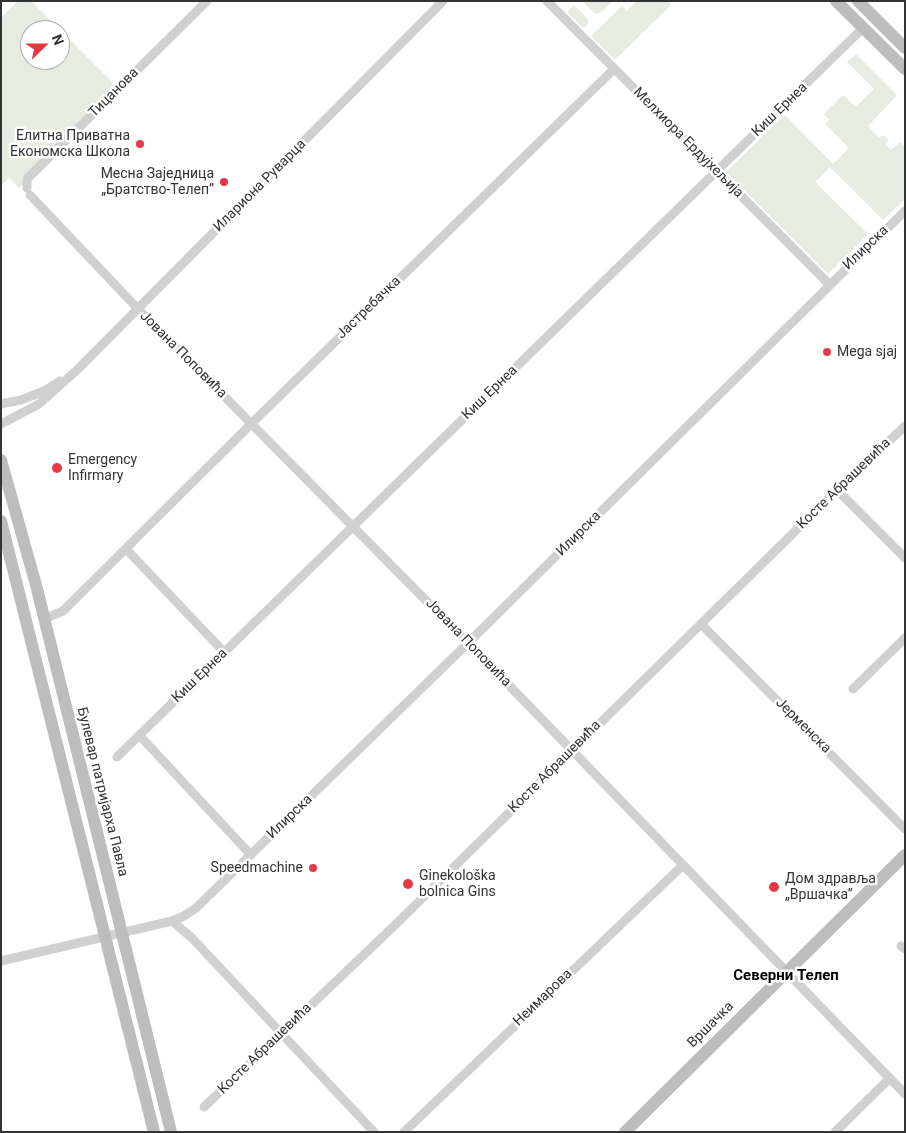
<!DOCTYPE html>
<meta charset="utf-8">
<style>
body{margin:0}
#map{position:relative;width:906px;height:1133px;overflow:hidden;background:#fff;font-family:Roboto,sans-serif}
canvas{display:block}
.frame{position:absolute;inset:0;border:2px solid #333;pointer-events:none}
.north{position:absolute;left:20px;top:20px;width:50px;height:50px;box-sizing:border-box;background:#fff;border:1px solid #adadad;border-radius:50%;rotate:68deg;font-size:14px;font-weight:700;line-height:20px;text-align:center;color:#333}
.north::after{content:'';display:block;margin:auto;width:18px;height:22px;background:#e63946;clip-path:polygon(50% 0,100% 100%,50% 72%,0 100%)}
</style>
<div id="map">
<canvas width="906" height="1133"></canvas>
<div class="frame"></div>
<div class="north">N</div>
</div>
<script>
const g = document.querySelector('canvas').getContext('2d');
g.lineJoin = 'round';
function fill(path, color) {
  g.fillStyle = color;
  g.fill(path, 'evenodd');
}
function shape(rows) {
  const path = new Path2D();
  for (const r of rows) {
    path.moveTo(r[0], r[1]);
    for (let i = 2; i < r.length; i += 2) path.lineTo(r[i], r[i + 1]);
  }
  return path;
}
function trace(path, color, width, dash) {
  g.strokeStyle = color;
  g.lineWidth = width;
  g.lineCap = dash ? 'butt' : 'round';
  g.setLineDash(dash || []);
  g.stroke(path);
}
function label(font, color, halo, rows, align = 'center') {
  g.font = font + ' Roboto,sans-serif';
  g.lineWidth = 5;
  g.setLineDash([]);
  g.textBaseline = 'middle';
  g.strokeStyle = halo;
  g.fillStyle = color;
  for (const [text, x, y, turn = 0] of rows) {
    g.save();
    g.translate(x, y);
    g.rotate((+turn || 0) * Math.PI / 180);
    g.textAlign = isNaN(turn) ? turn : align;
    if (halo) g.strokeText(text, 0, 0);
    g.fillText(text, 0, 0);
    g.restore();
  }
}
fill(shape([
 [18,1,31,1,60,30,30,30,30,60,60,60,60,30,118,88,19,188,9,178,1,186,1,18],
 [582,1,613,1,602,12,595,14],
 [637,1,668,1,671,5,615,60,591,36,622,6,627,11],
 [574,5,587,18,589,22,584,29,567,12],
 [856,54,897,95,868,126,879,138,883,135,889,140,885,144,891,150,900,142,905,146,905,199,883,220,830,167,815,182,868,234,828,274,726,172,785,115,833,164,849,148,825,124,829,120,824,114,843,95,856,107,874,89,847,62]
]), '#e6ecdf');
trace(shape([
 [547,1,829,284],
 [27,188,27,179,207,1],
 [30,195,138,309,468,643,905,1094],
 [1,404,21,400,44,391,60,381],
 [1,424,39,404,77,370,443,1],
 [837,490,905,558],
 [127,550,224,652],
 [44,619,63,611,251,424,614,69],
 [701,624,905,829],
 [853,689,905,638],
 [139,735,251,855],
 [117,757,863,28],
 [172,921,192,938,374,1132],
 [901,946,905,949],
 [1,961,172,921,184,916,196,908,468,643,905,211],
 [204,1107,393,927,837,490,905,426],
 [404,1132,683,865],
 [835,1132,890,1078]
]), '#d0d0d0', 9);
trace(shape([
 [836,1,905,69],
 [858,1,905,48],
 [1,460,36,585,171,1132],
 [1,521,154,1132],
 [625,1132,905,855]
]), '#bdbdbd', 12);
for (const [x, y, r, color] of [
 [140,144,5,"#e63946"],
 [224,182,5,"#e63946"],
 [827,352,5,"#e63946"],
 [57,468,6,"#e63946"],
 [313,868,5,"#e63946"],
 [408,884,6,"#e63946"],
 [774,887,6,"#e63946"]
]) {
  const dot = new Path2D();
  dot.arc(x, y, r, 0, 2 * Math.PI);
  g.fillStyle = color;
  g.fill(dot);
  trace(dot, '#fff', 2);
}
label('14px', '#333', '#fff', [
 ["Тицанова",114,93,-45],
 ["Киш Ернеа",780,110,-44],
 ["Мелхиора Ердујхељија",688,143,45],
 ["Илариона Руварца",260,186,-45],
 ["Илирска",866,248,-44],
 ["Јастребачка",369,308,-44],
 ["Јована Поповића",183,355,45],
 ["Киш Ернеа",490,393,-44],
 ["Косте Абрашевића",844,484,-44],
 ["Илирска",579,534,-45],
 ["Јована Поповића",468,643,46],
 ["Киш Ернеа",200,676,-44],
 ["Јерменска",803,726,45],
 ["Косте Абрашевића",555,767,-45],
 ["Булевар патријарха Павла",102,792,76],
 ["Илирска",290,817,-44],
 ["Неимарова",543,998,-44],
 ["Вршачка",711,1025,-45],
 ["Косте Абрашевића",265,1049,-44]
]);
label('14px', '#333', '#fff', [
 ["Елитна Приватна",130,136,"right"],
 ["Економска Школа",130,152,"right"],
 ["Месна Заједница",214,174,"right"],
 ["„Братство-Телеп”",214,190,"right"],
 ["Mega sjaj",837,352],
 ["Emergency",68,460],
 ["Infirmary",68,476],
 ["Speedmachine",303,868,"right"],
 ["Ginekološka",419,876],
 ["bolnica Gins",419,892],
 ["Дом здравља",785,879],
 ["„Вршачка”",785,895]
], 'left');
label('bold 15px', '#000', '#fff', [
 ["Северни Телеп",786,976]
]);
</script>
